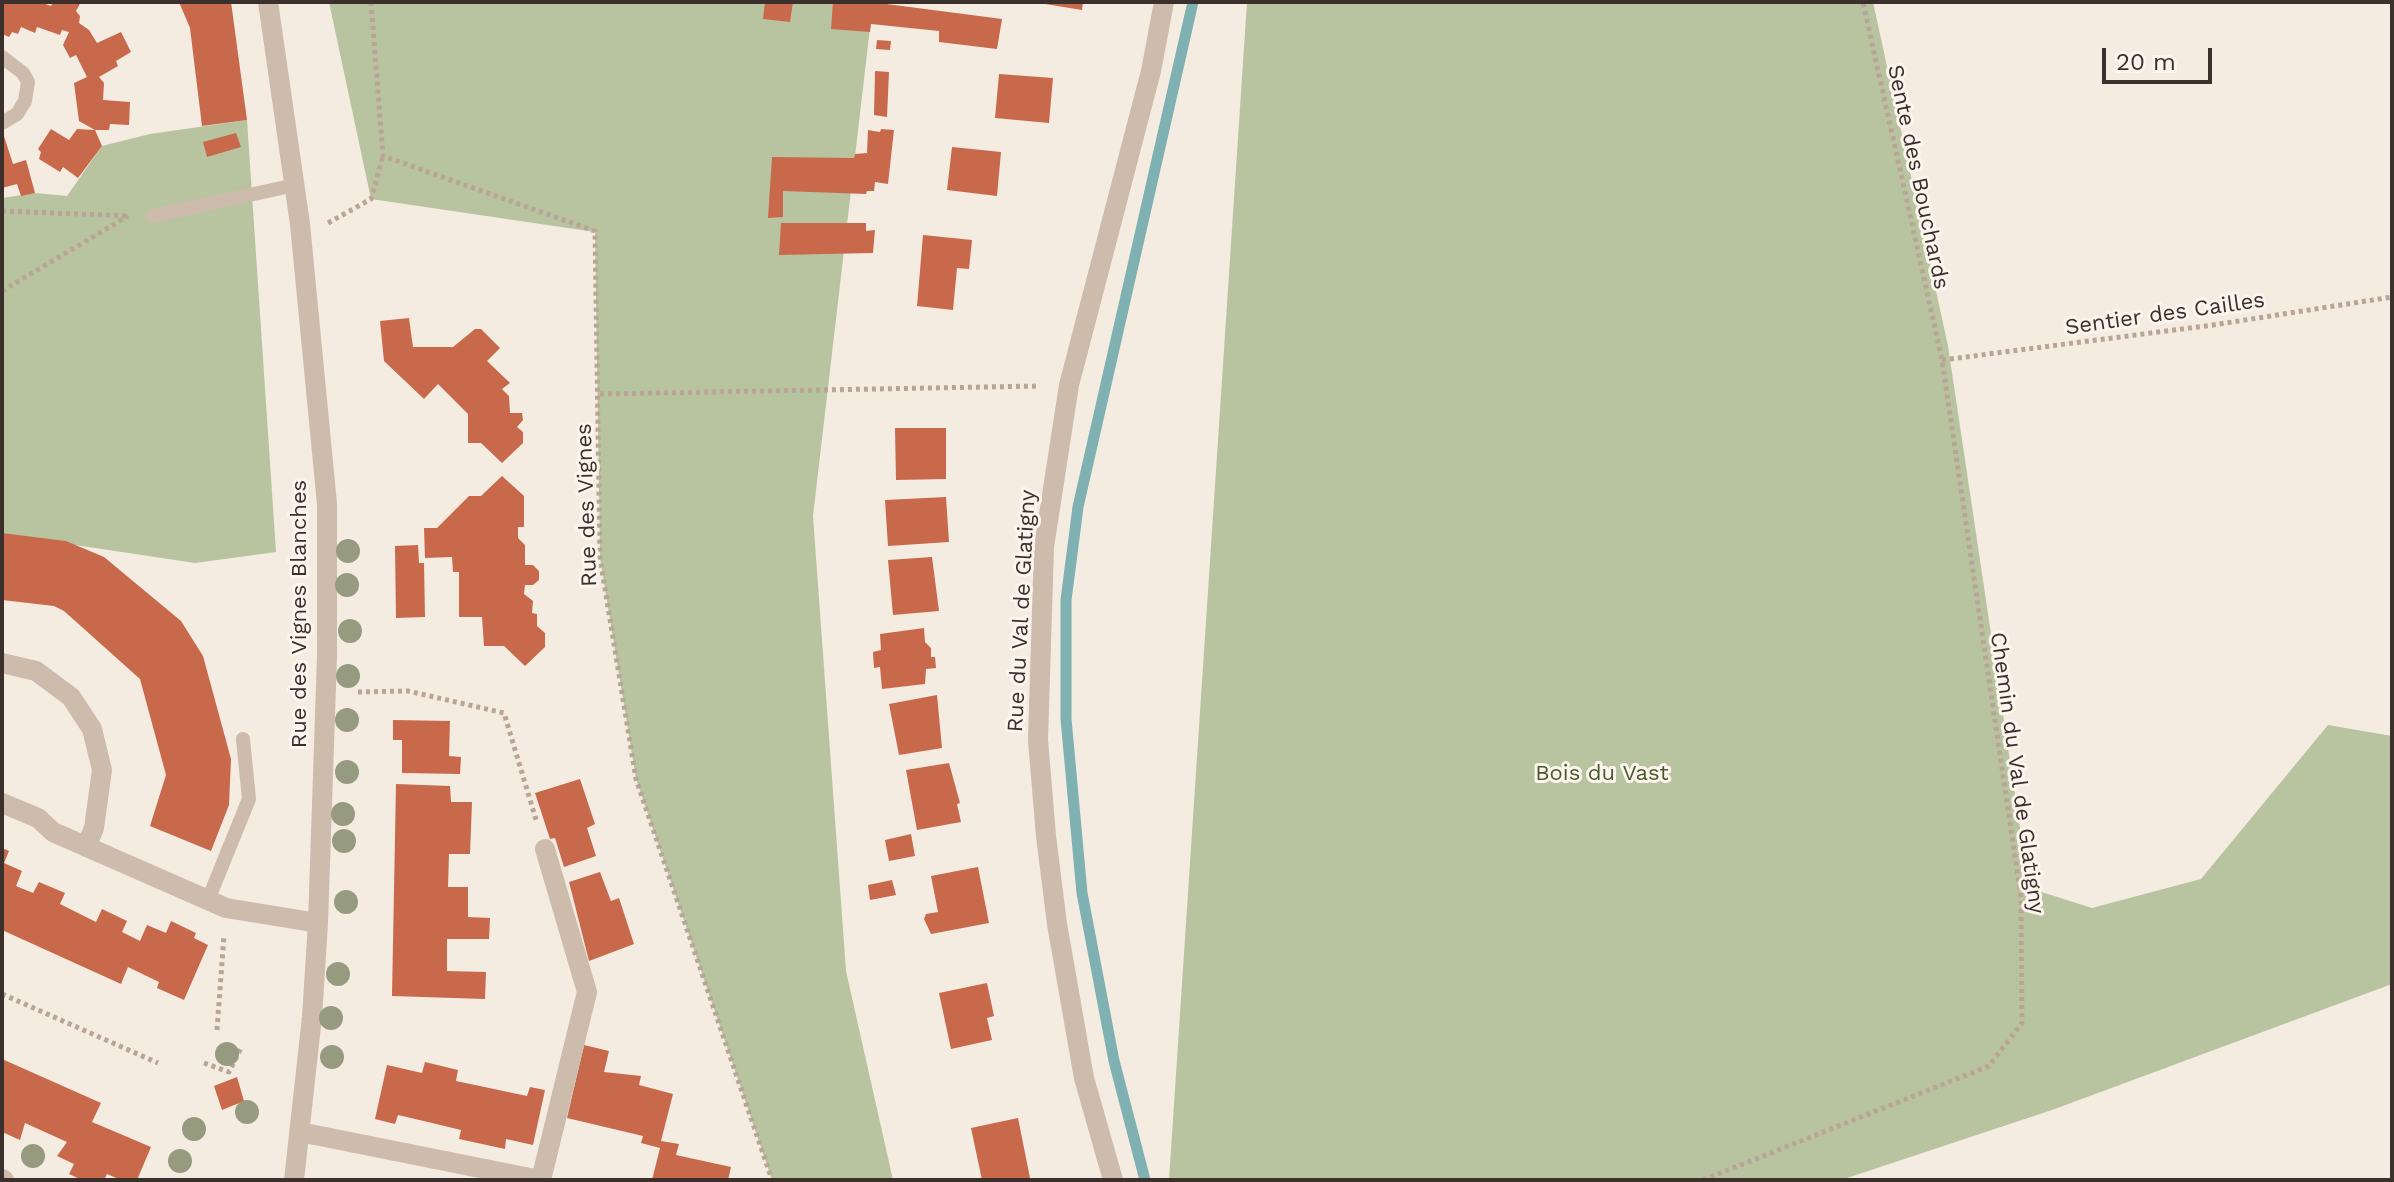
<!DOCTYPE html>
<style>
body{margin:0}
#map{position:relative;width:2394px;height:1182px;overflow:hidden;background:#f4ebe1;font-family:"Work Sans",sans-serif}
canvas{display:block}
.frame{position:absolute;inset:0;border:4px solid #3b302b;pointer-events:none}
.scale{position:absolute;left:2102px;top:48px;width:110px;height:36px;box-sizing:border-box;border:4px solid #3b302b;border-top:0;padding-left:10px;font-size:24px;line-height:28px;white-space:nowrap;color:#3b302b;-webkit-text-stroke:6px #fbf5ee;paint-order:stroke}
</style>
<div id="map">
<canvas width="2394" height="1182"></canvas>
<div class="frame"></div>
<div class="scale">20 m</div>
</div>
<script>
const g = document.querySelector('canvas').getContext('2d');
g.lineJoin = 'round';
function fill(path, color) {
  g.fillStyle = color;
  g.fill(path, 'evenodd');
}
function shape(rows) {
  const path = new Path2D();
  for (const r of rows) {
    path.moveTo(r[0], r[1]);
    for (let i = 2; i < r.length; i += 2) path.lineTo(r[i], r[i + 1]);
  }
  return path;
}
function trace(path, color, width, dash) {
  g.strokeStyle = color;
  g.lineWidth = width;
  g.lineCap = dash ? 'butt' : 'round';
  g.setLineDash(dash || []);
  g.stroke(path);
}
function label(font, color, halo, rows, align = 'center') {
  g.font = font + ' "Work Sans",sans-serif';
  g.lineWidth = 6;
  g.setLineDash([]);
  g.textBaseline = 'middle';
  g.strokeStyle = halo;
  g.fillStyle = color;
  for (const [text, x, y, turn = 0] of rows) {
    g.save();
    g.translate(x, y);
    g.rotate((+turn || 0) * Math.PI / 180);
    g.textAlign = isNaN(turn) ? turn : align;
    if (halo) g.strokeText(text, 0, 0);
    g.fillText(text, 0, 0);
    g.restore();
  }
}
fill(shape([
 [329,2,873,2,813,516,846,971,893,1180,772,1180,636,779,600,558,595,232,371,199],
 [1247,2,1873,2,1948,346,2029,888,2092,908,2201,879,2328,725,2392,736,2392,984,2052,1110,1841,1180,1169,1180],
 [247,120,276,552,195,563,2,534,2,198,35,193,67,196,102,146,150,134]
]), '#b8c4a0');
trace(shape([
 [1145,1180,1114,1061,1082,893,1066,719,1066,600,1078,507,1193,2]
]), '#7fb0b2', 11);
fill(shape([
 [2,2,40,2,51,6,53,2,81,2,76,11,80,16,79,23,89,30,97,43,121,32,131,52,116,61,118,66,99,77,104,83,103,100,130,102,129,125,110,124,109,130,95,130,102,146,78,178,63,167,60,172,39,159,41,152,38,149,51,129,69,140,77,129,95,130,79,121,74,83,87,77,76,55,70,58,63,45,69,32,62,30,60,35,37,27,35,33,21,27,18,34,12,32,9,37,2,34],
 [179,2,231,2,247,120,202,126,190,28],
 [765,2,793,2,790,22,763,19],
 [833,2,879,3,1002,19,997,49,939,42,939,31,871,24,870,32,831,29],
 [1033,2,1083,2,1082,10],
 [877,40,891,41,890,50,876,49],
 [875,71,889,72,887,117,874,115],
 [999,74,1053,78,1049,123,995,118],
 [881,129,894,130,888,184,875,182,874,191,867,191,866,194,783,191,783,217,768,218,772,157,854,158,855,154,867,153,868,130,880,132],
 [2,130,13,164,26,160,35,193,21,196,17,184,2,188],
 [236,133,241,147,207,157,203,142],
 [952,147,1001,152,997,196,947,190],
 [781,223,866,223,866,231,875,230,873,253,779,255],
 [923,235,972,240,969,269,957,268,953,310,917,306],
 [409,318,413,347,453,347,475,329,481,329,500,348,487,361,510,383,502,389,509,396,510,413,522,413,523,420,517,427,523,432,523,443,502,463,481,443,468,443,468,414,438,384,424,399,384,361,380,321],
 [895,428,946,428,946,479,896,480],
 [502,476,524,496,524,527,518,527,518,538,525,545,525,565,533,565,539,571,539,580,533,585,525,585,524,594,533,601,532,613,537,614,537,626,545,633,545,647,525,666,504,646,484,646,482,617,459,617,459,572,453,572,452,557,425,558,424,528,437,528,469,496,481,496],
 [946,497,949,542,888,546,885,500],
 [2,533,66,541,104,557,181,621,203,656,231,759,229,805,211,851,150,826,166,775,140,679,64,611,54,606,2,600],
 [418,545,419,563,424,563,425,617,396,618,395,546],
 [932,557,939,611,893,615,888,560],
 [924,628,925,642,931,648,931,657,935,657,936,668,926,669,925,684,882,689,880,667,874,668,873,652,881,650,880,634],
 [937,695,942,748,899,755,889,704],
 [393,720,450,721,449,756,461,757,460,774,402,773,402,740,393,740],
 [949,763,960,803,957,804,961,822,917,830,906,770],
 [580,779,595,824,587,828,596,856,564,867,555,838,550,839,535,793],
 [396,784,450,786,451,802,472,802,470,854,449,854,448,887,468,887,468,917,490,918,489,939,447,939,447,971,486,972,485,999,392,996],
 [911,834,915,856,889,861,885,840],
 [2,848,9,851,4,863,22,871,16,886,33,893,39,882,65,893,60,904,96,922,102,909,127,921,122,932,140,941,147,925,166,933,171,921,196,933,194,938,208,945,184,1000,157,988,159,982,128,967,121,984,2,930],
 [978,867,989,923,931,934,924,919,926,914,938,912,931,876],
 [600,872,611,901,619,898,634,944,589,961,569,882],
 [892,880,896,895,870,900,868,885],
 [987,983,994,1016,987,1018,992,1040,951,1049,939,993],
 [584,1045,609,1051,604,1072,641,1076,639,1085,673,1094,661,1141,679,1144,676,1155,731,1167,728,1180,652,1180,660,1148,641,1143,643,1136,567,1118],
 [2,1059,101,1103,92,1122,151,1147,137,1180,121,1180,107,1174,104,1180,82,1180,69,1174,74,1164,57,1156,67,1142,25,1123,20,1140,2,1132],
 [425,1062,458,1070,456,1081,527,1096,530,1087,545,1090,533,1145,506,1139,505,1149,459,1139,461,1130,428,1122,398,1115,395,1124,375,1119,387,1065,422,1073],
 [237,1077,244,1101,222,1110,214,1086],
 [1018,1118,1030,1178,982,1180,971,1128]
]), '#c8694b');
trace(shape([
 [371,2,383,156,595,231,600,558,636,779,772,1180],
 [2,211,128,216],
 [328,223,371,199,383,156],
 [2,291,128,216],
 [1942,360,2213,325,2392,297],
 [600,394,1040,386],
 [358,692,408,691,504,713,537,823],
 [2,994,158,1063],
 [217,1030,224,935],
 [204,1063,229,1072,242,1046],
 [1703,1180,1989,1066,2022,1023,2021,897,1942,360,1863,2]
]), '#b9a596', 5, [4, 4]);
trace(shape([
 [2,57,23,73,28,82,25,101,17,114,2,123],
 [153,216,295,185],
 [208,900,249,799,243,739]
]), '#cdbbac', 14);
trace(shape([
 [268,2,300,224,327,504,327,656,318,923,312,1017,294,1180],
 [2,663,36,671,71,697,92,729,102,770,94,828,86,847],
 [2,803,38,818,53,832,226,908,318,923],
 [300,1132,540,1180],
 [2,1179,4,1180],
 [541,1180,587,992,545,849],
 [1113,1180,1084,1078,1057,924,1046,836,1038,740,1044,547,1069,385,1151,71,1164,2]
]), '#cdbbac', 20);
g.fillStyle = '#969b7f';
for (const [x, y] of [
 [348,551],
 [347,585],
 [350,631],
 [348,676],
 [347,720],
 [347,772],
 [343,814],
 [344,841],
 [346,902],
 [338,974],
 [331,1018],
 [227,1054],
 [332,1057],
 [247,1112],
 [194,1129],
 [33,1156],
 [180,1161]
]) {
  g.beginPath();
  g.arc(x, y, 12, 0, 2 * Math.PI);
  g.fill();
}
label('22px', '#3b302b', '#fbf5ee', [
 ["Sente des Bouchards",1918,177,78],
 ["Sentier des Cailles",2165,314,-8],
 ["Rue des Vignes",587,505,-92],
 ["Rue du Val de Glatigny",1022,611,-87],
 ["Rue des Vignes Blanches",300,614,-90],
 ["Chemin du Val de Glatigny",2017,773,82]
]);
label('22px', '#4a5a2e', '#fbf5ee', [
 ["Bois du Vast",1602,774]
]);
</script>
